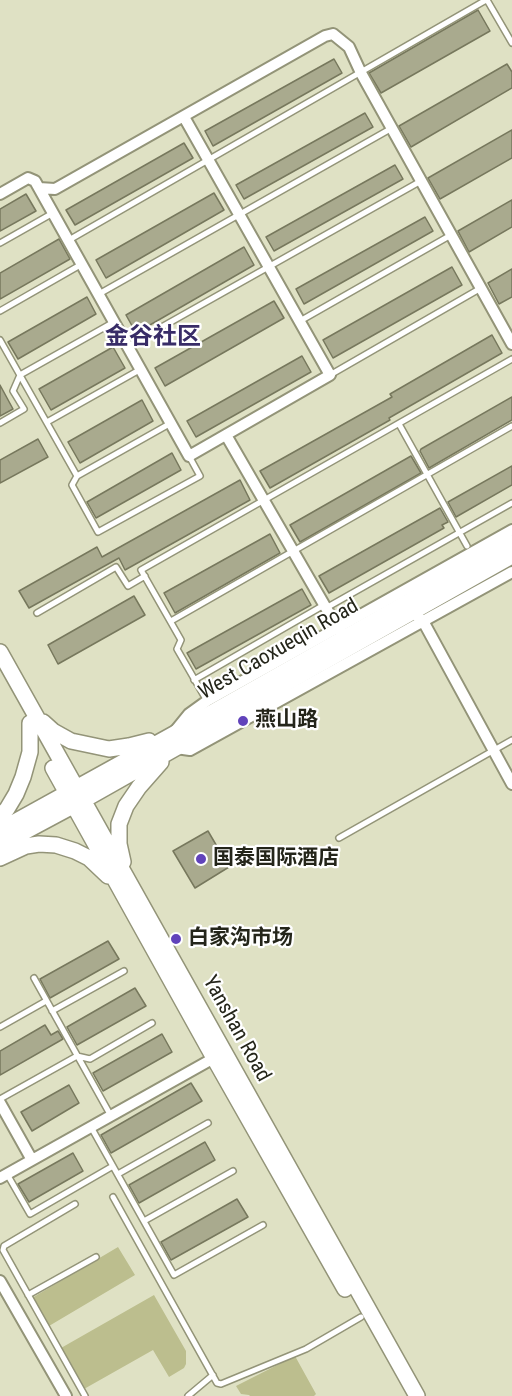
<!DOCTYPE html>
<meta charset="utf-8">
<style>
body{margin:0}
canvas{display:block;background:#dfe1c4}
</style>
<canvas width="512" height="1396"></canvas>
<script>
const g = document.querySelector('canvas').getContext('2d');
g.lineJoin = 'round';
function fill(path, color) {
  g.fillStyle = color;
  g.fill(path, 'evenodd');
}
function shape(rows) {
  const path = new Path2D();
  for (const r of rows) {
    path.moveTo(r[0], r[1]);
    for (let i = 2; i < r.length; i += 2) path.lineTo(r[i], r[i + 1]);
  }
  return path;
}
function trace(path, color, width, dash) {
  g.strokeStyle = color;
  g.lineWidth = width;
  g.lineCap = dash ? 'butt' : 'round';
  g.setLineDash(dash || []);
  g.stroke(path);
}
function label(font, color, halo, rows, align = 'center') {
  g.font = font + ' "Roboto Condensed","Noto Sans SC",sans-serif';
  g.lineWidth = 4.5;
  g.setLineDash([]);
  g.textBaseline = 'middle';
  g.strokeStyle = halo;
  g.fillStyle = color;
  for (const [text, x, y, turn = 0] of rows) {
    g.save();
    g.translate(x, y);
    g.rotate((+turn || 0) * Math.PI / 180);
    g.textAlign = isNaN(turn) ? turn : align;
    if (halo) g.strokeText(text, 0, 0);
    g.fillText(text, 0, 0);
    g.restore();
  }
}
fill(shape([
 [118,1247,135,1275,49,1326,32,1298],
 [154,1295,186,1351,186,1364,184,1368,169,1377,153,1350,84,1389,61,1348],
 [295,1356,316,1394,314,1396,250,1396,249,1395,241,1394,236,1386]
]), '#bcbe8e');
const building = shape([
 [478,10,490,31,381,93,369,73,478,10],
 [334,59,342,73,213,146,205,131,334,59],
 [507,64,512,72,512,88,411,147,399,126,507,64],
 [365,113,373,127,244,199,236,185,365,113],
 [512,130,512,158,440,199,428,178,512,130],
 [184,143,193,158,75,225,66,210,184,143],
 [395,165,403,179,274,251,266,237,395,165],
 [214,193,224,210,106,278,96,260,214,193],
 [26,194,36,211,0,231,0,209,26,194],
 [512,200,512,227,469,252,458,231,512,200],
 [425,217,433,231,304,304,296,289,425,217],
 [59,239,70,259,0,299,0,273,59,239],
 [244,247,254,265,136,333,126,315,244,247],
 [452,267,462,285,333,358,323,340,452,267],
 [512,269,512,297,499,304,488,283,512,269],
 [87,297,96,314,18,359,8,342,87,297],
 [274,301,284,318,165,386,155,368,274,301],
 [492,335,502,353,389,418,390,420,270,488,260,471,392,397,390,394,492,335],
 [113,347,125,368,51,410,39,389,113,347],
 [302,356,311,372,196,437,187,421,302,356],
 [0,385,13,409,0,416,0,385],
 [512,397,512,420,429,468,420,451,421,449,512,397],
 [142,400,153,421,80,463,68,442,142,400],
 [38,439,48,457,0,483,0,460,38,439],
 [172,453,181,470,96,518,87,502,172,453],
 [411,456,421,473,300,542,290,525,411,456],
 [512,466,512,485,456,517,448,502,512,466],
 [240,480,250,500,125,570,119,558,29,608,19,591,97,547,102,557,240,480],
 [440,508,448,522,442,525,444,528,329,593,319,576,440,508],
 [270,534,280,553,175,613,164,593,270,534],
 [302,589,311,605,196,669,187,653,302,589],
 [134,596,145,615,58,664,48,645,134,596],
 [208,831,229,867,195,888,173,851,208,831],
 [108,941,119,959,50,998,40,979,108,941],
 [135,988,146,1006,77,1045,67,1027,135,988],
 [45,1025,51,1035,58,1031,63,1039,0,1075,0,1051,45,1025],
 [162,1034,172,1052,103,1091,93,1073,162,1034],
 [191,1083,202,1101,111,1153,101,1135,191,1083],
 [69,1085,79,1103,32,1131,21,1112,69,1085],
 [205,1142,215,1160,139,1203,129,1185,205,1142],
 [73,1153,83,1171,29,1202,18,1184,73,1153],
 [237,1199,248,1217,171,1260,161,1242,237,1199]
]);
fill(building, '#a9aa8e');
trace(building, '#77785d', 1.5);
const service = shape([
 [487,0,512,43],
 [69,240,486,0],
 [0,243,53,213],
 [99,294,392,128],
 [0,311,82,264],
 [300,321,451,235],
 [0,340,77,476,171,423],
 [128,346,421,181],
 [330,375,481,288],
 [47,422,141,369],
 [0,423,24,409,13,391,20,375,114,322],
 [399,424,467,546],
 [77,476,72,485,98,532,200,476,189,456],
 [326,608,512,503],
 [37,613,116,567,128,586,145,576],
 [171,621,512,426],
 [194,680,324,605],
 [207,701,177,649,181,640,141,570,512,359],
 [339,838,512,740],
 [34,978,111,1116],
 [52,1011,124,971],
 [0,1027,46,1001],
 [0,1099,77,1056,90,1059,152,1023],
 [91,1127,174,1275,263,1225],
 [7,1174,30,1214,113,1166],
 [118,1174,208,1123],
 [113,1197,217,1383,221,1384,306,1349,361,1317],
 [75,1204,4,1246,3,1250,85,1396],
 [144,1221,233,1171],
 [28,1295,96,1257],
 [188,1396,213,1375]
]);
const minor = shape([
 [39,188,55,189,325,36,333,34,349,47,361,73,512,344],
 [0,194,28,178,35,181,189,456,330,375,184,117],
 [226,435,326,608,338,628,341,631],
 [418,617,423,621,512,784],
 [176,730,189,714,207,701,512,530],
 [176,748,190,750,512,572],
 [0,1103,32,1160],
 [0,1178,214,1058],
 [0,1281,66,1396]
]);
const secondary = shape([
 [0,652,417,1396],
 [43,722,53,731,71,741,109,749,129,746,149,741],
 [53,768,214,1058,345,1289],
 [0,816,7,809,16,794,23,777,30,752,30,723],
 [0,830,172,735,512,543],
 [0,845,84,800,176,748,184,741,512,556],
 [0,858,26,846,39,844,56,845,75,851,89,858,108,876],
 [123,862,119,844,119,824,126,806,139,787,161,762]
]);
trace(service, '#939478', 8);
trace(minor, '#939478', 14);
trace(secondary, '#939478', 18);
trace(service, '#fff', 5);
trace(minor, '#fff', 10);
trace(secondary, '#fff', 15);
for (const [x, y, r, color] of [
 [243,721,6,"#6143bb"],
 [201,859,6,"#6143bb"],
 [176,939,6,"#6143bb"]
]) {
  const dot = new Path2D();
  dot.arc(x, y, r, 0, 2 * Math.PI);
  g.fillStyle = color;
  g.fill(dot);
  trace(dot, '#fff', 2);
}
label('21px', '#24251a', '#fff', [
 ["West Caoxueqin Road",279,650,-30],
 ["Yanshan Road",236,1029,61]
]);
label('bold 21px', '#24251a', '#fff', [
 ["燕山路",255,721],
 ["国泰国际酒店",213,859],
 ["白家沟市场",188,939]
], 'left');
label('bold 24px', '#382c67', '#fff', [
 ["金谷社区",153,338]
]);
</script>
